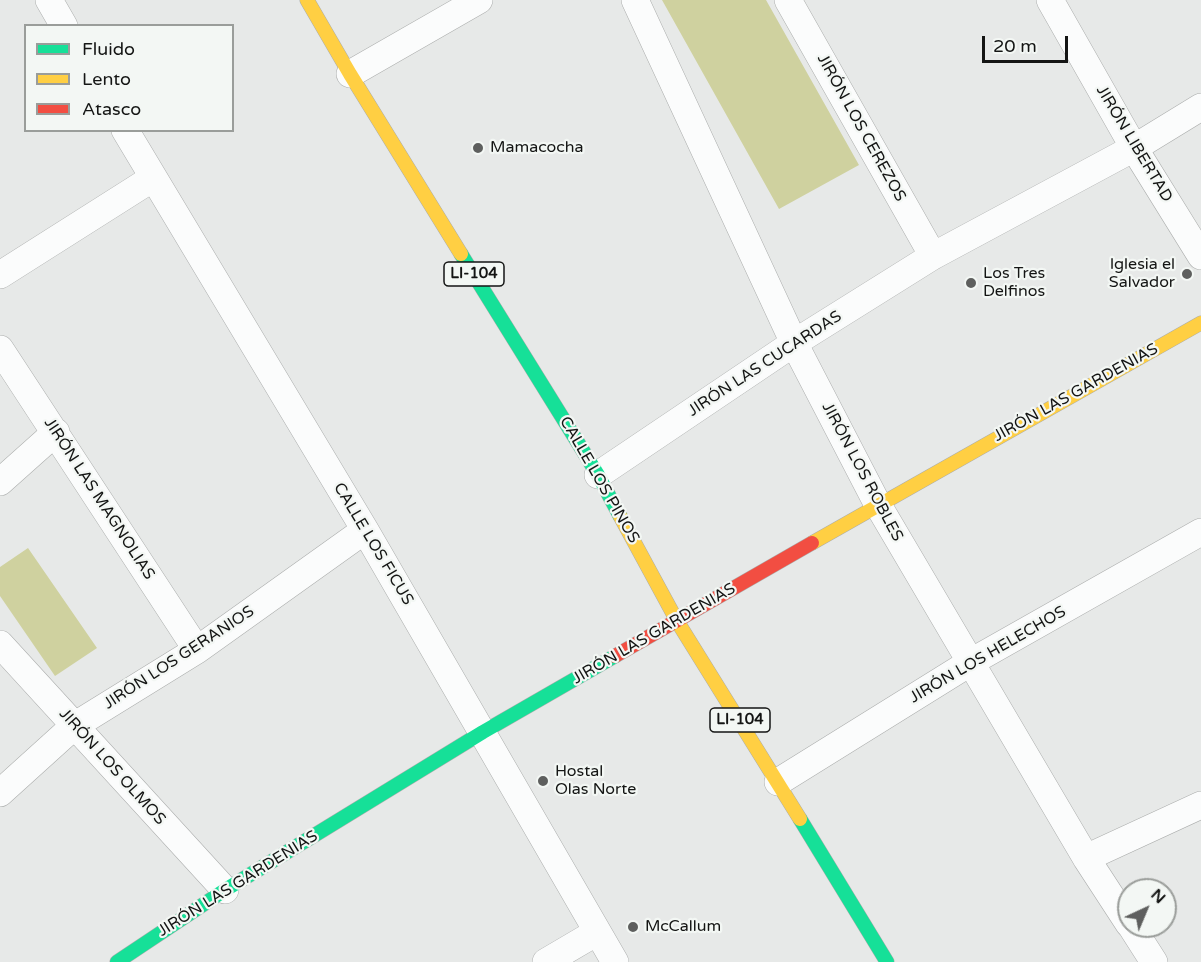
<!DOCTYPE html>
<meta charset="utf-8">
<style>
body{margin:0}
#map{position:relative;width:1201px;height:962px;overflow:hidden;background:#e7e9e8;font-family:"Varela Round",sans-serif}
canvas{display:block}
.legend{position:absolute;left:24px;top:24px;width:210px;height:108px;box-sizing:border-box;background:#f3f7f4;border:2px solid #9a9d9a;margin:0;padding:8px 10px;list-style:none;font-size:18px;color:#141514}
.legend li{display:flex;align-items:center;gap:12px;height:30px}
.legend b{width:30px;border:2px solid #9a9d9a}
.north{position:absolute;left:1117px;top:878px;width:60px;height:60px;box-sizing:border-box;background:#f3f7f4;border:2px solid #9a9d9a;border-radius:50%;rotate:44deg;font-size:16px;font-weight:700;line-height:24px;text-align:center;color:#141514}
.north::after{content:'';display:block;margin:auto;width:21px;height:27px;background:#5e5f5e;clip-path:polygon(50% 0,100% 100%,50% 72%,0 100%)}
.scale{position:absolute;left:982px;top:36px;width:86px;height:27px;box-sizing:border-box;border:3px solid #141514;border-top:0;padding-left:8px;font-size:18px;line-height:21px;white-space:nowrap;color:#141514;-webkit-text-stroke:4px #f3f7f4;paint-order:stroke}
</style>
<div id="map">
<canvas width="1201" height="962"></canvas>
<ul class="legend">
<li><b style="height:8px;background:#16e098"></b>Fluido</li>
<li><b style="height:8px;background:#ffcf43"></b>Lento</li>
<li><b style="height:8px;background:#f24e42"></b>Atasco</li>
</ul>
<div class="north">N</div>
<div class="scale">20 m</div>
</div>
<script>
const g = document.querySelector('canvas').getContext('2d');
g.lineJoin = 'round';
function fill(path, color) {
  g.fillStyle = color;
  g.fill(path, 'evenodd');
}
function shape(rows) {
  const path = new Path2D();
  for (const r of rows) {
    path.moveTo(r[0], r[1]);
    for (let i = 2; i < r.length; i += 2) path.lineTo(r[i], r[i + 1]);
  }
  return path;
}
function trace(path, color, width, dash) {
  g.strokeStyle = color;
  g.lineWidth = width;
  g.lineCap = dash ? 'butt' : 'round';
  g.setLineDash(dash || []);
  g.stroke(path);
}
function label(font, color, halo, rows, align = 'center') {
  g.font = font + ' "Varela Round",sans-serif';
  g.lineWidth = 4.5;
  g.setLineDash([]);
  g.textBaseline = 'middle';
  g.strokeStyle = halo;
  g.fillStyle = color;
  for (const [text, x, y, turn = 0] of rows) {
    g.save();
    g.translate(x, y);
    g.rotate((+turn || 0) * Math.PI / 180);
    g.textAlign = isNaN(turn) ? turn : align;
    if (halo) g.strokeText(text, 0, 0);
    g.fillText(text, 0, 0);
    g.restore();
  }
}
fill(shape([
 [662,0,766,0,859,165,779,209],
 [28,548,97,648,55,676,0,596,0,567]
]), '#cfd19f');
const street = shape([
 [49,0,64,26],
 [635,0,794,343,878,505,1086,858,1129,924],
 [788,0,933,256],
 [1050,0,1134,148,1201,256],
 [350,74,479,0],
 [125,130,365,530,615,962],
 [0,275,153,178],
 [0,349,197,650],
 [598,475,794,343,933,256,1134,148,1201,107],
 [0,482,56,432],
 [0,644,225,890],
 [778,782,971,662,1201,532],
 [0,793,74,726,197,650,365,530],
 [1086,858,1201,805],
 [1131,926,1154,962],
 [546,962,597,932]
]);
const fast = shape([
 [461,254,598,475,620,516],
 [800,819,887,962],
 [117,962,225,890,483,732,615,656]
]);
const slow = shape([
 [307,0,350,74,461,254],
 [620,516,677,621,800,819],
 [812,543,1201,323]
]);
const jam = shape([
 [615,656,812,543]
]);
trace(street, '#abadac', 28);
trace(fast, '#abadac', 15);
trace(slow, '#abadac', 15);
trace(jam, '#abadac', 15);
trace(street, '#fbfcfc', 27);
trace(fast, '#16e098', 14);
trace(slow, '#ffcf43', 14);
trace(jam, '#f24e42', 14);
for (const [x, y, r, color] of [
 [478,148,6,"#5e5f5e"],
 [1187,274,6,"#5e5f5e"],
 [971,283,6,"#5e5f5e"],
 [543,781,6,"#5e5f5e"],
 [633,927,6,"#5e5f5e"]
]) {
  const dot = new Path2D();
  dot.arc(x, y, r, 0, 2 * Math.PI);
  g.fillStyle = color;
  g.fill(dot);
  trace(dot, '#f3f7f4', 2);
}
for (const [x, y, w] of [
 [474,274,60],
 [740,720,60]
]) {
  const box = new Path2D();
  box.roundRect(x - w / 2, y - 12, w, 24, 4.5);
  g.fillStyle = '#f3f7f4';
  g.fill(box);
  trace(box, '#141514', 1.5);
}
label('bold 15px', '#141514', null, [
 ["LI-104",474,274],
 ["LI-104",740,720]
]);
label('16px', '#141514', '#f3f7f4', [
 ["JIRÓN LOS CEREZOS",861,128,61],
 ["JIRÓN LIBERTAD",1134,144,59],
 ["JIRÓN LAS CUCARDAS",765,364,-33],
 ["JIRÓN LAS GARDENIAS",1076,393,-29],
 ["JIRÓN LOS ROBLES",862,472,62],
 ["CALLE LOS PINOS",599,480,60],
 ["JIRÓN LAS MAGNOLIAS",99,499,57],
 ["CALLE LOS FICUS",373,544,59],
 ["JIRÓN LAS GARDENIAS",654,634,-30],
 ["JIRÓN LOS HELECHOS",988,655,-30],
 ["JIRÓN LOS GERANIOS",179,658,-33],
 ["JIRÓN LOS OLMOS",112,767,48],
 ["JIRÓN LAS GARDENIAS",238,884,-32]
]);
label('16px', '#141514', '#f3f7f4', [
 ["Mamacocha",490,148],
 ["Iglesia el",1175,265,"right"],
 ["Salvador",1175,283,"right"],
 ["Los Tres",983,274],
 ["Delfinos",983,292],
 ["Hostal",555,772],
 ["Olas Norte",555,790],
 ["McCallum",645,927]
], 'left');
</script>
